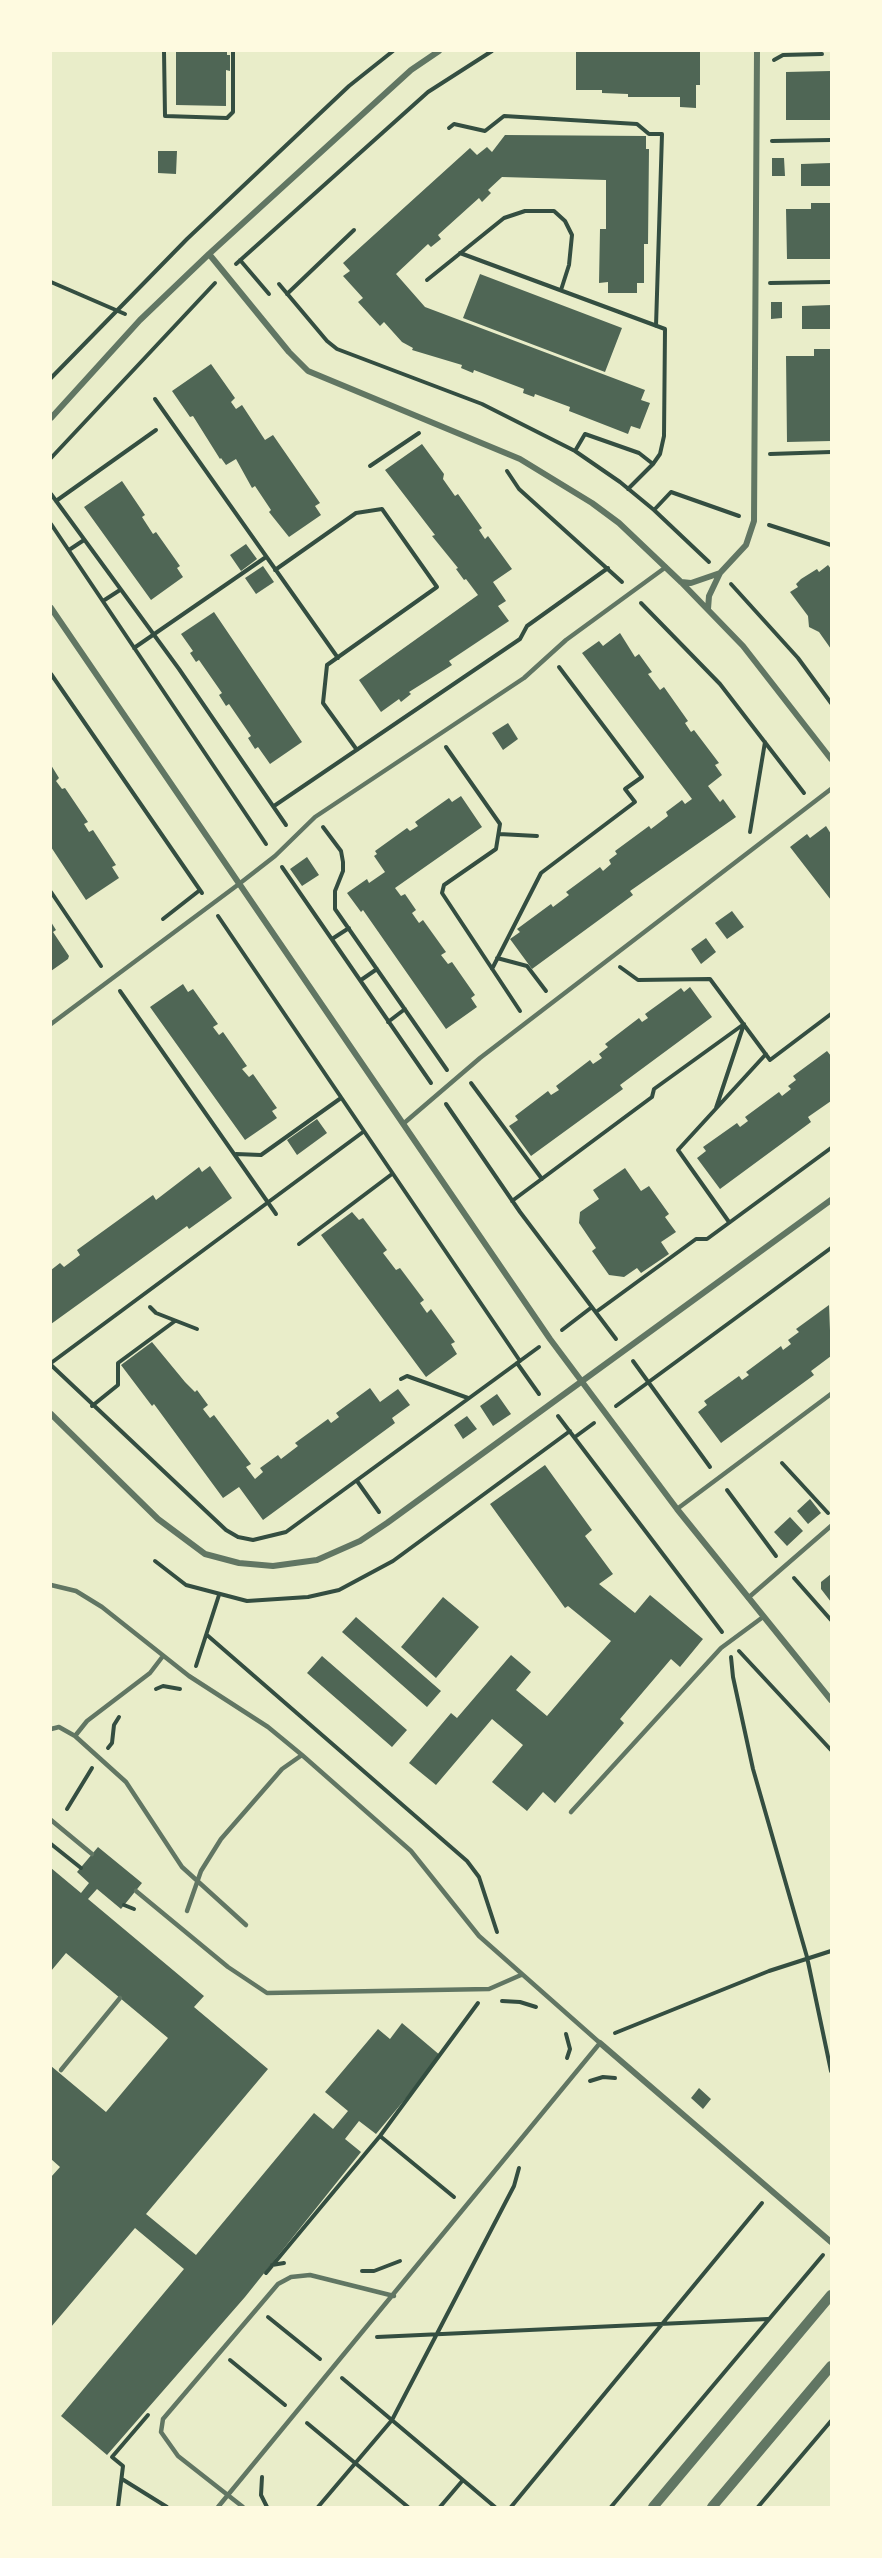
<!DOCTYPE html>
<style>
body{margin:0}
#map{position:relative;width:882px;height:2558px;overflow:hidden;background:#e9edc9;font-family:Poppins,sans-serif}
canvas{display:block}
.frame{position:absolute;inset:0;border:52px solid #fefae0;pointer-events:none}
</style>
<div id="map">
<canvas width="882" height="2558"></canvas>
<div class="frame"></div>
</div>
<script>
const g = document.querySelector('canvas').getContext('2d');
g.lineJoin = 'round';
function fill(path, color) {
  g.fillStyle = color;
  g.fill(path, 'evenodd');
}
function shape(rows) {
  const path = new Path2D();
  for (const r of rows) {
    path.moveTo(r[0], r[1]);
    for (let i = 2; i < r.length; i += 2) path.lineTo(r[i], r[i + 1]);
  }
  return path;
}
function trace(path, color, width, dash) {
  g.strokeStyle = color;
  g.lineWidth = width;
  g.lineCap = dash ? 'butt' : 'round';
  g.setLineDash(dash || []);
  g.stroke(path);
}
fill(shape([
 [176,51,227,51,227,55,230,55,230,71,226,70,226,106,176,105],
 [576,51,700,51,700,85,696,85,696,108,680,107,680,97,628,97,628,94,602,93,602,90,576,90],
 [831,71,831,120,786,120,786,72],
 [505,135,646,136,646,149,649,149,648,244,644,244,644,283,637,283,637,293,608,293,608,282,599,283,600,229,606,229,606,180,502,177,488,190,491,193,482,202,479,198,438,235,441,239,431,247,428,244,396,274,425,307,645,390,641,400,650,403,640,429,631,426,628,434,569,411,570,407,535,394,534,397,523,393,524,389,474,370,473,373,461,368,462,365,412,350,413,348,402,342,384,322,380,326,358,302,363,298,343,276,350,271,343,263,470,148,477,155,487,147,492,152],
 [158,151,177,151,176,174,158,173],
 [772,158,784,158,785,176,772,176],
 [831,163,831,186,801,186,801,164],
 [811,203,831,203,831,259,787,259,786,209,811,209],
 [480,274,622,328,605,372,463,318],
 [771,302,782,302,782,318,771,319],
 [831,305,831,329,802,329,802,306],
 [814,349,831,349,831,441,787,442,786,356,814,356],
 [211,364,235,398,231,402,236,409,242,405,265,440,273,435,320,503,315,506,321,515,289,537,269,512,271,510,255,486,252,488,236,459,226,465,221,458,220,459,193,416,190,417,172,391],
 [422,444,444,474,443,479,455,496,458,494,482,528,479,530,485,539,488,536,512,569,493,582,506,601,498,606,509,621,449,661,452,665,409,692,411,694,401,702,399,699,381,712,359,680,478,595,466,579,464,580,456,569,458,568,432,536,435,535,385,470],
 [122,481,145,515,142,517,153,534,156,532,180,566,177,568,183,577,151,600,84,507],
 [246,544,257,559,241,571,230,555],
 [828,565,831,569,831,649,819,632,809,627,808,616,790,592,798,587,796,584,801,579,817,569,819,572],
 [263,566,274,582,256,594,245,578],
 [214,612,302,742,270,764,258,747,255,749,248,738,251,736,229,704,226,706,219,695,222,693,199,660,196,662,190,653,193,651,181,634],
 [620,633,635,657,639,654,652,672,648,674,660,690,664,687,688,721,685,723,691,732,694,730,719,763,715,765,722,775,708,786,720,802,723,799,736,817,630,891,633,895,532,969,510,939,520,932,517,929,551,904,553,907,569,895,566,892,600,867,603,871,611,864,609,860,617,854,615,851,649,826,651,829,668,816,666,812,682,800,685,804,692,799,582,653,599,641,603,646],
 [508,723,518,739,503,750,492,733],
 [51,765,59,778,56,781,62,789,65,788,88,822,84,824,89,832,93,830,116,865,112,867,119,878,86,900,51,847],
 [461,796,482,827,395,888,401,896,405,894,416,910,412,913,419,923,423,920,446,952,441,955,448,964,452,962,475,995,471,998,477,1007,446,1029,363,910,361,912,347,893,367,879,369,883,385,872,374,856,377,854,375,851,407,828,410,831,418,826,415,822,449,798,452,802],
 [826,826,831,834,831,900,790,847,807,834,810,838],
 [307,857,319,875,302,886,290,869],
 [732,911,744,927,727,939,715,923],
 [51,922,56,930,53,932,69,956,68,959,51,971],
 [706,938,716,952,701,964,691,949],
 [183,984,188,992,193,989,218,1024,213,1027,219,1035,223,1032,247,1066,242,1069,249,1077,253,1074,277,1108,272,1111,277,1118,245,1140,150,1007],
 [690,987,712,1017,620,1085,623,1089,531,1156,509,1126,518,1120,515,1116,548,1091,551,1095,559,1090,556,1086,590,1060,593,1064,602,1058,599,1054,608,1047,605,1044,639,1018,642,1022,648,1018,645,1014,681,988,684,992],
 [827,1051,831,1056,831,1101,808,1117,811,1122,720,1189,697,1158,706,1151,703,1147,737,1123,740,1127,748,1121,745,1117,779,1092,782,1096,791,1089,788,1086,796,1080,793,1076],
 [317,1119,327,1133,297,1155,287,1140],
 [210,1166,232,1198,189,1229,187,1226,51,1324,51,1270,60,1263,64,1267,80,1255,77,1250,153,1195,156,1200,199,1167,202,1172],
 [625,1168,641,1191,649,1186,669,1214,665,1217,676,1232,661,1242,669,1254,641,1273,637,1268,624,1277,609,1275,592,1251,596,1248,579,1223,580,1212,599,1199,593,1190],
 [352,1212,359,1220,363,1218,387,1250,383,1253,396,1270,400,1268,424,1300,420,1303,427,1313,431,1309,455,1342,451,1344,457,1354,426,1377,321,1235],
 [829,1305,831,1356,811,1371,814,1375,721,1443,698,1412,707,1405,704,1401,739,1376,742,1380,749,1375,746,1372,781,1346,783,1350,791,1344,788,1340,799,1332,796,1329],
 [152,1342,185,1382,195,1392,197,1390,208,1405,203,1409,210,1418,214,1415,251,1464,246,1467,255,1479,263,1472,260,1468,278,1455,281,1459,298,1446,295,1443,328,1419,331,1423,339,1417,336,1413,370,1388,380,1402,398,1389,410,1405,392,1418,395,1423,263,1520,239,1487,223,1498,154,1404,152,1406,121,1365],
 [497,1394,511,1414,493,1426,480,1406],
 [467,1416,477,1429,463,1439,454,1425],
 [545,1465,592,1530,585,1536,613,1574,599,1584,635,1613,650,1595,703,1639,680,1667,671,1659,620,1719,624,1723,555,1803,543,1792,527,1811,492,1782,523,1745,492,1719,436,1785,409,1763,451,1713,457,1718,511,1655,531,1672,516,1690,547,1716,611,1641,568,1606,565,1608,490,1504],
 [810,1499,821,1513,808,1524,797,1511],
 [790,1517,803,1531,787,1546,774,1532],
 [831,1574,831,1602,821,1589,821,1582],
 [443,1597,479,1627,436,1678,401,1647],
 [356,1617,441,1691,427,1707,342,1632],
 [322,1656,407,1730,392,1747,307,1673],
 [98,1847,142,1883,121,1909,97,1889,88,1899,204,1996,194,2007,268,2069,146,2214,196,2255,314,2113,333,2129,348,2111,325,2092,378,2029,390,2039,402,2023,441,2056,376,2134,359,2121,345,2139,361,2152,245,2297,107,2455,61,2416,184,2269,135,2228,51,2327,51,2177,60,2167,51,2159,51,2066,106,2112,168,2038,66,1953,51,1971,51,1868,81,1893,89,1883,77,1872],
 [699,2088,711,2099,703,2109,691,2098]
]), '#4f6655');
trace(shape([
 [164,51,165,116,227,118,233,112,233,51],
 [774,60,783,55,822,54],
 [449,128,454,124,485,131,504,116,637,124,649,134,662,134,656,326],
 [772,141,831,140],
 [460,253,665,329,664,436,660,454,653,464,628,489],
 [240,260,269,294],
 [236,264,428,92,492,51],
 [427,280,504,218,525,211,554,211,565,221,572,235,569,265,561,290],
 [51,282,125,314],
 [770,283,831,282],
 [279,284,327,341,337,349,482,404,575,451,620,482,654,510],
 [287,294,354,230],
 [51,378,187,239,349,86,393,51],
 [155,399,338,658],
 [575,451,585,434,639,453,653,464],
 [770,454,831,452],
 [51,458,215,283],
 [370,466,419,433],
 [507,471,519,489,622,582],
 [51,494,179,669,286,825],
 [56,501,156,430],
 [51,524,266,844],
 [769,525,831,545],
 [69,550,84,540],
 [709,562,654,510,671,492,739,516],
 [275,570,356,513,382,509,437,587,327,665,323,703,357,750],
 [731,584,798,658,831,703],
 [103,601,120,590],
 [641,603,720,684,804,793],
 [134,648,266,557],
 [51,674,202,893],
 [446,747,500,824,496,849,444,885,442,893,520,1011],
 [274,806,520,639,527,626,608,568],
 [323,827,341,851,343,862,343,871,335,891,335,909,447,1070],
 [750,832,765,742],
 [499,834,537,836],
 [282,867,431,1083],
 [51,892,101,966],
 [218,916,520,1361],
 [163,919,200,890],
 [332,939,349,928],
 [497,958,527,966,546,991],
 [620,967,638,980,710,979,770,1060,831,1014],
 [492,969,541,873,635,802,625,789,642,777,559,667],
 [361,980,377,969],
 [120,991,276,1214],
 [388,1022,405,1009],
 [471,1083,542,1179],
 [446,1104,520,1212,616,1339],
 [236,1154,261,1155,341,1098],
 [512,1201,652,1097,654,1089,744,1024,716,1108],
 [729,1222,678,1150,766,1054],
 [299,1244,392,1174],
 [150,1307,156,1313,197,1329],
 [596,1312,696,1239,707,1239,831,1148],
 [562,1330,592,1307],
 [633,1361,710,1467],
 [51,1363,363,1132],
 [517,1363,539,1394],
 [51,1365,226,1530,238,1537,253,1540,286,1532,539,1347],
 [401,1379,407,1376,468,1398],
 [92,1406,118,1385,118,1363,175,1321],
 [616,1406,831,1248],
 [558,1416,722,1632],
 [575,1437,594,1423],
 [782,1463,828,1513],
 [357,1481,379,1512],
 [727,1490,776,1556],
 [155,1561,186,1585,247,1601,308,1597,339,1590,393,1561,570,1431],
 [794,1578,831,1620],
 [207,1635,467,1861,479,1877,497,1932],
 [739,1651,831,1750],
 [731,1657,733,1677,753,1769,807,1957,831,2071],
 [196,1666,219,1595],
 [156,1689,163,1686,180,1689],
 [108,1748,112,1743,114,1725,119,1717],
 [67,1809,92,1768],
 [51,1844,81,1868],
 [124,1905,134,1909],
 [502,2001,520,2002,536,2007],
 [615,2033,769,1971,831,1951],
 [566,2034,570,2049,567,2058],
 [590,2081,603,2077,615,2078],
 [380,2136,454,2197],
 [272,2265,284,2263],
 [362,2271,374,2271,400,2261],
 [266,2273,380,2136,478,2003],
 [268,2317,320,2359],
 [377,2337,768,2319],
 [230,2360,285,2405],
 [342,2378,495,2507],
 [307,2423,408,2507],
 [262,2477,261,2495,267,2507],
 [122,2479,167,2507],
 [118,2507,123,2466,112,2457,148,2415],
 [318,2507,392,2420,514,2186,519,2168],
 [440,2507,463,2480],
 [511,2507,762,2203],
 [611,2507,823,2255],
 [758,2507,831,2421]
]), '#344e41', 4);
trace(shape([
 [51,1024,239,884,275,856,315,817,524,678,566,640,666,567],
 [403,1124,480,1058,831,789],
 [677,1509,831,1394],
 [51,1585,76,1591,102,1607,189,1676,268,1727,302,1755,411,1851,479,1936,600,2043,218,2507],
 [748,1598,831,1526],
 [51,1729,59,1727,75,1736,126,1782,182,1867,246,1925],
 [75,1736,87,1721,150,1673,163,1656],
 [571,1812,721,1648,763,1617],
 [51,1820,92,1854],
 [136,1891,228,1967,267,1993,489,1989,521,1975],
 [187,1911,201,1871,221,1839,282,1769,302,1755],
 [61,2070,120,1998],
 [243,2507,178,2456,161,2432,163,2419,278,2284,291,2277,310,2275,394,2296]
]), '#617663', 4.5);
trace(shape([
 [209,254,289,352,308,371,520,459,592,503,619,523,681,582,743,646,831,759],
 [51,418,140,320,209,254,411,70,439,51],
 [681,582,691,583,720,573],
 [51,608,550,1339,677,1509,831,1700],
 [708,609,709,596,720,573,746,545,754,521,757,51],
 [51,1414,158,1519,205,1554,239,1563,273,1566,317,1560,360,1541,387,1523,831,1200],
 [600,2043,831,2242]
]), '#617663', 6);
trace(shape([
 [653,2507,831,2295],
 [712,2507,831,2366]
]), '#617663', 10);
</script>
